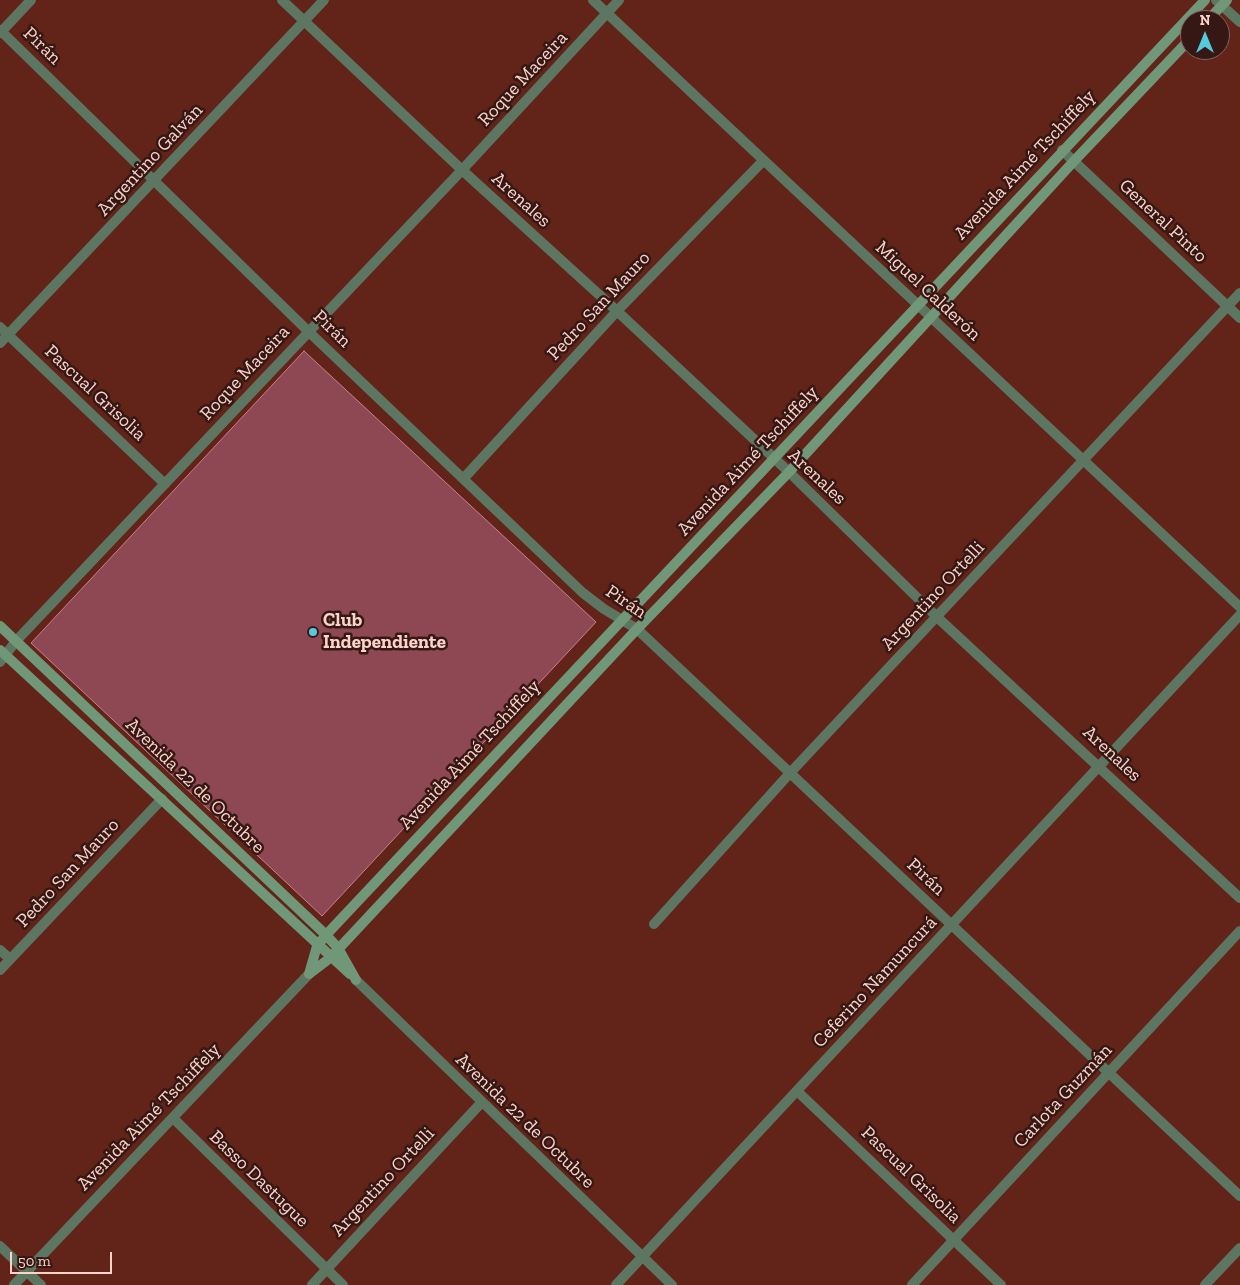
<!DOCTYPE html>
<meta charset="utf-8">
<style>
body{margin:0}
#map{position:relative;width:1240px;height:1285px;overflow:hidden;background:#622319;font-family:"Zilla Slab",serif}
canvas{display:block}
.north{position:absolute;left:1180px;top:10px;width:50px;height:50px;box-sizing:border-box;background:#351813;border:1px solid #85635d;border-radius:50%;rotate:0deg;font-size:14px;font-weight:700;line-height:20px;text-align:center;color:#fcd3cb}
.north::after{content:'';display:block;margin:auto;width:18px;height:22px;background:#55cadf;clip-path:polygon(50% 0,100% 100%,50% 72%,0 100%)}
.scale{position:absolute;left:10px;top:1252px;width:102px;height:22px;box-sizing:border-box;border:2px solid #fcd3cb;border-top:0;padding-left:6px;font-size:15px;line-height:18px;white-space:nowrap;color:#fcd3cb;-webkit-text-stroke:4px #351813;paint-order:stroke}
</style>
<div id="map">
<canvas width="1240" height="1285"></canvas>
<div class="north">N</div>
<div class="scale">50 m</div>
</div>
<script>
const g = document.querySelector('canvas').getContext('2d');
g.lineJoin = 'round';
function fill(path, color) {
  g.fillStyle = color;
  g.fill(path, 'evenodd');
}
function shape(rows) {
  const path = new Path2D();
  for (const r of rows) {
    path.moveTo(r[0], r[1]);
    for (let i = 2; i < r.length; i += 2) path.lineTo(r[i], r[i + 1]);
  }
  return path;
}
function trace(path, color, width, dash) {
  g.strokeStyle = color;
  g.lineWidth = width;
  g.lineCap = dash ? 'butt' : 'round';
  g.setLineDash(dash || []);
  g.stroke(path);
}
function label(font, color, halo, rows, align = 'center') {
  g.font = font + ' "Zilla Slab",serif';
  g.lineWidth = 5;
  g.setLineDash([]);
  g.textBaseline = 'middle';
  g.strokeStyle = halo;
  g.fillStyle = color;
  for (const [text, x, y, turn = 0] of rows) {
    g.save();
    g.translate(x, y);
    g.rotate((+turn || 0) * Math.PI / 180);
    g.textAlign = isNaN(turn) ? turn : align;
    if (halo) g.strokeText(text, 0, 0);
    g.fillText(text, 0, 0);
    g.restore();
  }
}
const building = shape([
 [304,351,596,622,322,916,31,643,304,351]
]);
fill(building, '#8e4854');
trace(building, '#cb7f89', 1);
trace(shape([
 [282,0,462,170,617,311,789,472,938,618,1240,898],
 [593,0,1240,607],
 [1216,0,1240,22],
 [0,30,309,332,583,593,604,609,637,629,1240,1196],
 [0,33,31,0],
 [1062,150,1240,318],
 [0,327,165,484],
 [0,343,324,0],
 [464,478,617,311,763,161],
 [0,662,16,641,462,170,619,0],
 [654,924,790,773,1240,293],
 [0,950,10,959],
 [0,970,162,799],
 [356,980,672,1285],
 [797,1091,1001,1285],
 [173,1118,343,1285],
 [0,1246,41,1285],
 [312,1285,481,1103],
 [616,1285,1240,615],
 [912,1285,1240,931],
 [1205,1285,1240,1248]
]), '#5d7662', 10);
trace(shape([
 [14,1285,309,974]
]), '#5d7662', 10);
trace(shape([
 [1208,20,1227,0],
 [0,626,326,935,338,948,356,980],
 [0,650,350,974],
 [309,974,317,946,326,935,1205,0],
 [309,974,330,958,637,629,789,472,1074,161,1190,39]
]), '#6f9778', 10);
for (const [x, y, r, color] of [
 [313,632,5,"#55cadf"]
]) {
  const dot = new Path2D();
  dot.arc(x, y, r, 0, 2 * Math.PI);
  g.fillStyle = color;
  g.fill(dot);
  trace(dot, '#351813', 2);
}
label('19px', '#fcd3cb', '#351813', [
 ["Pirán",42,46,44],
 ["Roque Maceira",523,79,-47],
 ["Argentino Galván",150,160,-47],
 ["Avenida Aimé Tschiffely",1025,165,-47],
 ["Arenales",521,200,42],
 ["General Pinto",1163,221,43],
 ["Miguel Calderón",928,291,43],
 ["Pedro San Mauro",599,306,-47],
 ["Pirán",332,329,44],
 ["Roque Maceira",245,373,-47],
 ["Pascual Grisolia",95,393,43],
 ["Avenida Aimé Tschiffely",748,461,-47],
 ["Arenales",817,477,43],
 ["Argentino Ortelli",933,596,-47],
 ["Pirán",626,602,34],
 ["Arenales",1112,754,43],
 ["Avenida Aimé Tschiffely",470,755,-47],
 ["Avenida 22 de Octubre",195,786,44],
 ["Pedro San Mauro",68,873,-47],
 ["Pirán",926,877,43],
 ["Ceferino Namuncurá",875,982,-47],
 ["Carlota Guzmán",1063,1096,-47],
 ["Avenida Aimé Tschiffely",149,1117,-46],
 ["Avenida 22 de Octubre",525,1121,44],
 ["Pascual Grisolia",911,1175,44],
 ["Basso Dastugue",259,1179,44],
 ["Argentino Ortelli",383,1182,-47]
]);
label('bold 19px', '#fcd3cb', '#351813', [
 ["Club",323,621],
 ["Independiente",323,643]
], 'left');
</script>
